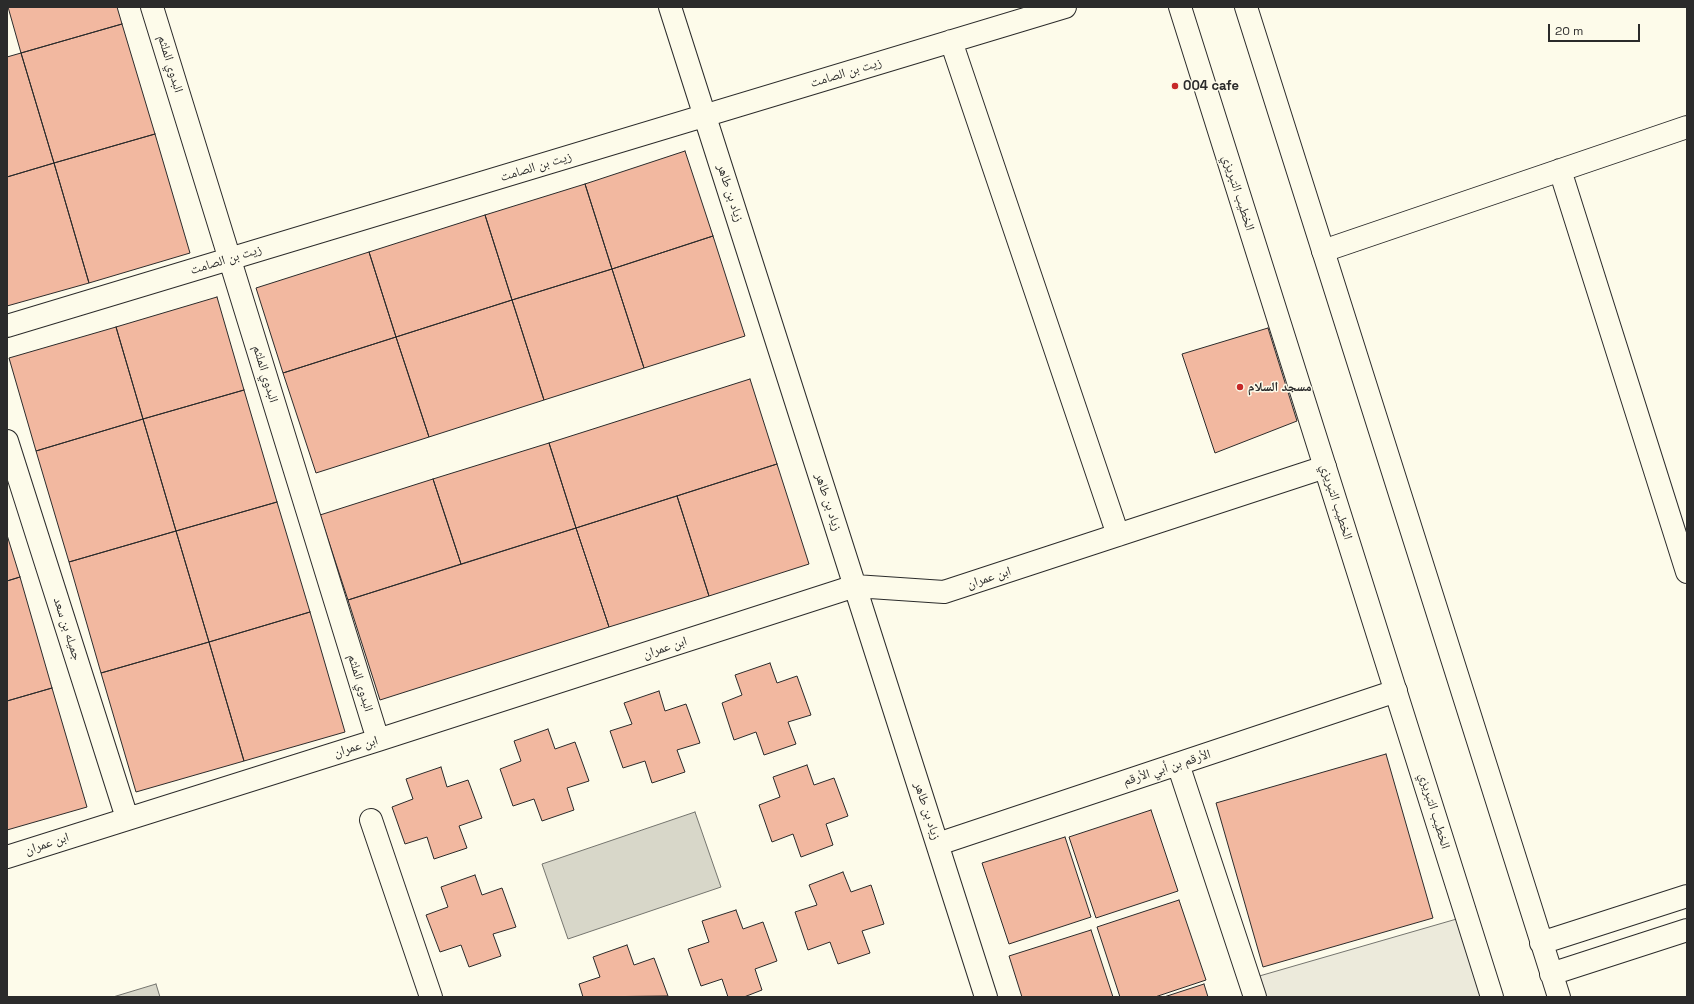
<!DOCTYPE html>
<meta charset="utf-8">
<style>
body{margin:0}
#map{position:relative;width:1694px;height:1004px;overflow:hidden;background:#fdfbea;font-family:"Space Grotesk",sans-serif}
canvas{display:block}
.frame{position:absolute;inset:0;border:8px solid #2b2b2b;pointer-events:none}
.scale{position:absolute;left:1548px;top:24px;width:92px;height:18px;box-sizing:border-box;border:2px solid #2b2b2b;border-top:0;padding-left:5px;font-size:12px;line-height:14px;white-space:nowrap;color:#2b2b2b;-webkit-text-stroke:3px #fdfbea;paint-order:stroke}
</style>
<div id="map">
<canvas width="1694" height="1004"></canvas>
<div class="frame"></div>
<div class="scale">20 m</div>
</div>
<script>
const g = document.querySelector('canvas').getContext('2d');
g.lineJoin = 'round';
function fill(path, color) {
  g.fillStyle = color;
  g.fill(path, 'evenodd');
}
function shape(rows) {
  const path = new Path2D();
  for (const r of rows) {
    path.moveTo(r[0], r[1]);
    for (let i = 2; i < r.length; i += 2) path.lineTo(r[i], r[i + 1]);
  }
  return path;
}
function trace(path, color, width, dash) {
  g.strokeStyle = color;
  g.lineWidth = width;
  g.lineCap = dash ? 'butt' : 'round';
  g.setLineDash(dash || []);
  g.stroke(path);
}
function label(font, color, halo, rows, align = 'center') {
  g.font = font + ' "Space Grotesk","Noto Naskh Arabic",sans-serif';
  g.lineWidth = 3;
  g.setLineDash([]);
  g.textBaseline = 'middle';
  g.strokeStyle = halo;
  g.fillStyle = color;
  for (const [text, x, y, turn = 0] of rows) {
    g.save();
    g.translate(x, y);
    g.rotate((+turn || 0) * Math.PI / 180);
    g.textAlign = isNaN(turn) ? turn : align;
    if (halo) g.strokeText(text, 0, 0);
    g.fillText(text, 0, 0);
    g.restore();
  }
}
const parking = shape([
 [1467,916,1492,997,1255,997,1249,979,1467,916]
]);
fill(parking, '#eceadb');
trace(parking, '#74746e', 1);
const water = shape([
 [695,812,721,887,568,939,542,864,695,812],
 [156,984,160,997,113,997,156,984]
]);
fill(water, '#d8d7c9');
trace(water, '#74746e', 1);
const building = shape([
 [8,7,117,7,122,24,21,53,8,7],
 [122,24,155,134,54,163,21,53,122,24],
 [21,53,54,163,7,177,7,57,21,53],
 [155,134,190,253,89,283,54,163,155,134],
 [685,151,713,236,612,269,585,184,685,151],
 [54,163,89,283,7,306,7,177,54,163],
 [585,184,612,269,512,300,485,215,585,184],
 [485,215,512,300,396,337,369,252,485,215],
 [713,236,745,336,644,368,612,269,713,236],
 [369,252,396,337,283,373,256,288,369,252],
 [612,269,644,368,544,400,512,300,612,269],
 [217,297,244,390,143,419,116,327,217,297],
 [512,300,544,400,429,437,396,337,512,300],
 [116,327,143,419,36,451,9,358,116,327],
 [1268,328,1297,421,1215,453,1182,354,1268,328],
 [396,337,429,437,316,473,283,373,396,337],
 [750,379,777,464,576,528,549,443,750,379],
 [244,390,277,502,176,531,143,419,244,390],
 [143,419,176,531,69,562,36,451,143,419],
 [549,443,576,528,461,564,433,479,549,443],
 [777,464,809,564,709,596,677,496,777,464],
 [433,479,461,564,348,600,320,515,433,479],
 [677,496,709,596,609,627,576,528,677,496],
 [277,502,310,612,209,642,176,531,277,502],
 [576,528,609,627,380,700,348,600,576,528],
 [176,531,209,642,101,673,69,562,176,531],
 [7,535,20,577,7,581,7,535],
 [20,577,52,688,7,701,7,581,20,577],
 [310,612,345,732,244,761,209,642,310,612],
 [209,642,244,761,136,792,101,673,209,642],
 [770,663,777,683,797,676,811,715,788,722,796,744,764,755,756,732,734,740,722,703,742,695,735,675,770,663],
 [52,688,87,807,7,830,7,701,52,688],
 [659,691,665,711,686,704,700,743,677,750,685,772,652,783,645,761,623,768,610,731,632,724,624,703,659,691],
 [548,729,555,749,575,742,589,781,567,788,574,810,542,821,534,799,513,806,500,769,521,761,514,741,548,729],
 [1386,754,1433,918,1263,967,1216,803,1386,754],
 [807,765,814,785,834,778,848,816,826,824,833,845,801,857,793,834,772,842,759,805,780,797,773,777,807,765],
 [441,767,447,787,468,780,482,818,459,826,467,848,434,859,427,837,405,844,392,807,413,799,406,779,441,767],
 [1151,810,1178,891,1096,918,1069,837,1151,810],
 [1065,837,1091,917,1009,944,982,863,1065,837],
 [843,872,851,892,871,885,884,924,862,931,870,953,838,964,830,942,808,950,795,912,817,905,809,885,843,872],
 [475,875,482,895,502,888,516,927,493,934,501,956,469,967,461,945,440,952,426,915,448,907,441,887,475,875],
 [1179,900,1206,980,1155,997,1120,997,1097,927,1179,900],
 [736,910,743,929,763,922,777,961,755,969,762,990,744,997,728,997,722,979,701,986,688,949,709,942,702,921,736,910],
 [1091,930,1113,997,1022,997,1009,956,1091,930],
 [627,945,634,965,654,958,668,996,583,997,579,984,600,977,593,957,627,945],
 [1204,984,1208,997,1164,997,1204,984]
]);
fill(building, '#f2b8a0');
trace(building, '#2b2b2b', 1);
const street = shape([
 [152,7,378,740],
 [670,7,986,997],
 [951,41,1118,535],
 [1560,170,1687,572],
 [1323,251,1687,127],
 [7,326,1065,7],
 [7,441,127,818],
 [1178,764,1255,997],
 [371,820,431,997],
 [938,844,1396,691],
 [7,857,378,740,855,586,944,592,1325,467]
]);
const secondary = shape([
 [1180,7,1492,997],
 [1246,7,1559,997],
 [1541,943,1687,896],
 [1551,974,1687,930]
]);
trace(street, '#2b2b2b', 24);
trace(secondary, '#2b2b2b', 24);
trace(street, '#fdfbea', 22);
trace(secondary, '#fdfbea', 22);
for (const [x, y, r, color] of [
 [1175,86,4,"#c62828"],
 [1240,387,4,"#c62828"]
]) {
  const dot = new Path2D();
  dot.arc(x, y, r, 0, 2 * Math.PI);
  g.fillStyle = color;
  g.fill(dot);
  trace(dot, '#fdfbea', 1.5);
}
label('13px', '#2b2b2b', '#fdfbea', [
 ["البدوي الملثم",170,64,73],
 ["زيت بن الصامت",846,73,-17],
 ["زيت بن الصامت",536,167,-17],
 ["زياد بن طاهر",730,193,72],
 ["الخطيب التبريزي",1238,193,72],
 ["زيت بن الصامت",226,260,-17],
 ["البدوي الملثم",265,374,73],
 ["زياد بن طاهر",828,502,72],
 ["الخطيب التبريزي",1336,502,72],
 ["ابن عمران",989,578,-18],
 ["جميله بن سعد",67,629,72],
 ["ابن عمران",665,648,-18],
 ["البدوي الملثم",360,683,73],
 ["ابن عمران",356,747,-17],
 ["الأرقم بن أبي الأرقم",1167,768,-18],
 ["زياد بن طاهر",927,811,72],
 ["الخطيب التبريزي",1434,811,73],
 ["ابن عمران",47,844,-18]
]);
label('bold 13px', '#2b2b2b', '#fdfbea', [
 ["004 cafe",1183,86],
 ["مسجد السلام",1248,387]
], 'left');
</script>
